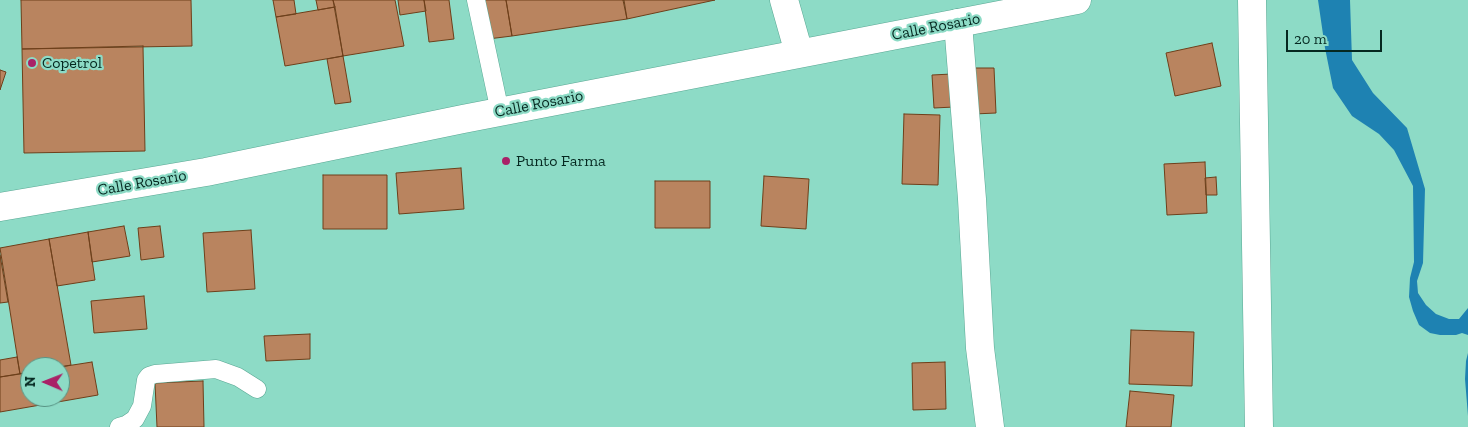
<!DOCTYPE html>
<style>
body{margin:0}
#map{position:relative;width:1468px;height:427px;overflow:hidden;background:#8ddbc6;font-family:"Zilla Slab",serif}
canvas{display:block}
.north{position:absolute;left:20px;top:357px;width:50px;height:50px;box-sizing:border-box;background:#8ddbc6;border:1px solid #579384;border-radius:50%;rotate:271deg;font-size:14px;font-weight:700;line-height:20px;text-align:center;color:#052820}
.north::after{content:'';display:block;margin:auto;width:18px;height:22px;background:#a92167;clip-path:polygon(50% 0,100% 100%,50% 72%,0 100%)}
.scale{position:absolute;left:1286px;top:30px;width:96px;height:22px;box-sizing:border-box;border:2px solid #052820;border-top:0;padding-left:6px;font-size:15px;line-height:18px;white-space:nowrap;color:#052820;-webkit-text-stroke:4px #8ddbc6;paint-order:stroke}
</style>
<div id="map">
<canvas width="1468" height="427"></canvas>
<div class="north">N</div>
<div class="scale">20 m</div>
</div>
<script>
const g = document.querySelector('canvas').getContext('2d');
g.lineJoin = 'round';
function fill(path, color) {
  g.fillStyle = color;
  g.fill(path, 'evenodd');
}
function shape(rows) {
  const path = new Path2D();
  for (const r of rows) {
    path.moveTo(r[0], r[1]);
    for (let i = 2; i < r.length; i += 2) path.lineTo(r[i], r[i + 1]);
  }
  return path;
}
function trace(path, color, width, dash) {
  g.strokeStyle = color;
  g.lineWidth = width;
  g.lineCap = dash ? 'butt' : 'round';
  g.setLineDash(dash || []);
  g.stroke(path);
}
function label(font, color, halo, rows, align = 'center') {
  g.font = font + ' "Zilla Slab",serif';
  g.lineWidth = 4.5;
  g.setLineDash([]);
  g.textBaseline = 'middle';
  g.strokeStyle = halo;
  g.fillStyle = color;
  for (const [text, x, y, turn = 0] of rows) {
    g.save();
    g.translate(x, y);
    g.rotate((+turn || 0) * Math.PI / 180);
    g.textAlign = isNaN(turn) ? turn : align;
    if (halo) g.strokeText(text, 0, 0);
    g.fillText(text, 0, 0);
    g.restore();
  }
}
fill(shape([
 [1318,0,1350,0,1352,60,1373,93,1407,128,1425,189,1423,263,1417,281,1418,293,1426,305,1436,314,1449,319,1459,319,1468,308,1468,335,1462,333,1456,335,1440,335,1430,333,1419,325,1413,311,1409,297,1410,278,1414,262,1413,186,1394,150,1379,134,1352,116,1333,88,1325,48],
 [1468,353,1468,416,1465,379,1466,361]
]), '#1e82b2');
const building = shape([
 [21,0,191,0,192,46,22,49,21,0],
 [273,0,294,0,296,14,276,17,273,0],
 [316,0,333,0,335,7,318,10,316,0],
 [333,0,395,0,404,46,343,56,333,0],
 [398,0,424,0,426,11,400,15,398,0],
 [424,0,449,0,454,39,429,42,424,0],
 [482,0,506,0,512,36,488,39,482,0],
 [506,0,624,0,627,19,512,36,506,0],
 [623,0,715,0,627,19,623,0],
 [335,7,343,56,285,66,276,17,335,7],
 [1212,43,1221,86,1175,96,1166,53,1212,43],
 [143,46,145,151,24,153,22,49,143,46],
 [343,56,351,102,335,104,327,59,343,56],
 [973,68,994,68,996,113,974,114,973,68],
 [0,70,6,72,0,90,0,70],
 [952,74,954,107,934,108,932,75,952,74],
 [904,114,940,115,938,185,902,184,904,114],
 [1205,162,1207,213,1167,215,1164,164,1205,162],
 [461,168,464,209,399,214,396,173,461,168],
 [323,175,387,175,387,229,323,229,323,175],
 [764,176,809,179,806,229,761,226,764,176],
 [1216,177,1217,195,1206,195,1205,178,1216,177],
 [655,181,710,181,710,228,655,228,655,181],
 [124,226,130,256,92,262,88,232,124,226],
 [160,226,164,257,141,260,138,228,160,226],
 [251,230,255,289,207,292,203,233,251,230],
 [88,232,95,280,57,286,49,239,88,232],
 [49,239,71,365,60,367,30,367,30,372,20,374,0,248,49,239],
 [0,255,8,302,0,303,0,255],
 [144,296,147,329,94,333,91,301,144,296],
 [1131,330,1194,332,1192,386,1129,384,1131,330],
 [310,334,310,359,266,361,264,336,310,334],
 [17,357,20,374,0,377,0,360,17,357],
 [92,362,98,395,0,412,0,377,30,372,30,397,60,397,60,367,92,362],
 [945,362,946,409,913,410,912,363,945,362],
 [203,381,204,427,157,427,155,383,203,381],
 [1130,391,1174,395,1171,427,1126,427,1130,391]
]);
fill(building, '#b9845f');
trace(building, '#6e3f1a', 1);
const service = shape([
 [476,0,500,112],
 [119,427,126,425,135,419,142,406,146,380,149,376,155,374,216,369,238,377,257,389]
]);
const minor = shape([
 [784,0,799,53],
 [1252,0,1259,427],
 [958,23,972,199,980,348,990,427]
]);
const primary = shape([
 [0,207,206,172,463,119,1077,0]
]);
trace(service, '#59a793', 19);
trace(minor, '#59a793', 29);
trace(primary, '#59a793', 29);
trace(service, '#fff', 18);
trace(minor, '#fff', 28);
trace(primary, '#fff', 28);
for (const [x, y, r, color] of [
 [32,63,5,"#a92167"],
 [506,161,5,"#a92167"]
]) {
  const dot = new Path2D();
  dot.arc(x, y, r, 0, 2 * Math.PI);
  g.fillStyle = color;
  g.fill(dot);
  trace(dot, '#8ddbc6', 2);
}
label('16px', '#052820', '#8ddbc6', [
 ["Calle Rosario",936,27,-11],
 ["Calle Rosario",539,104,-11],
 ["Calle Rosario",142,183,-10]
]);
label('16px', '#052820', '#8ddbc6', [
 ["Copetrol",42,63],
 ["Punto Farma",516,161]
], 'left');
</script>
